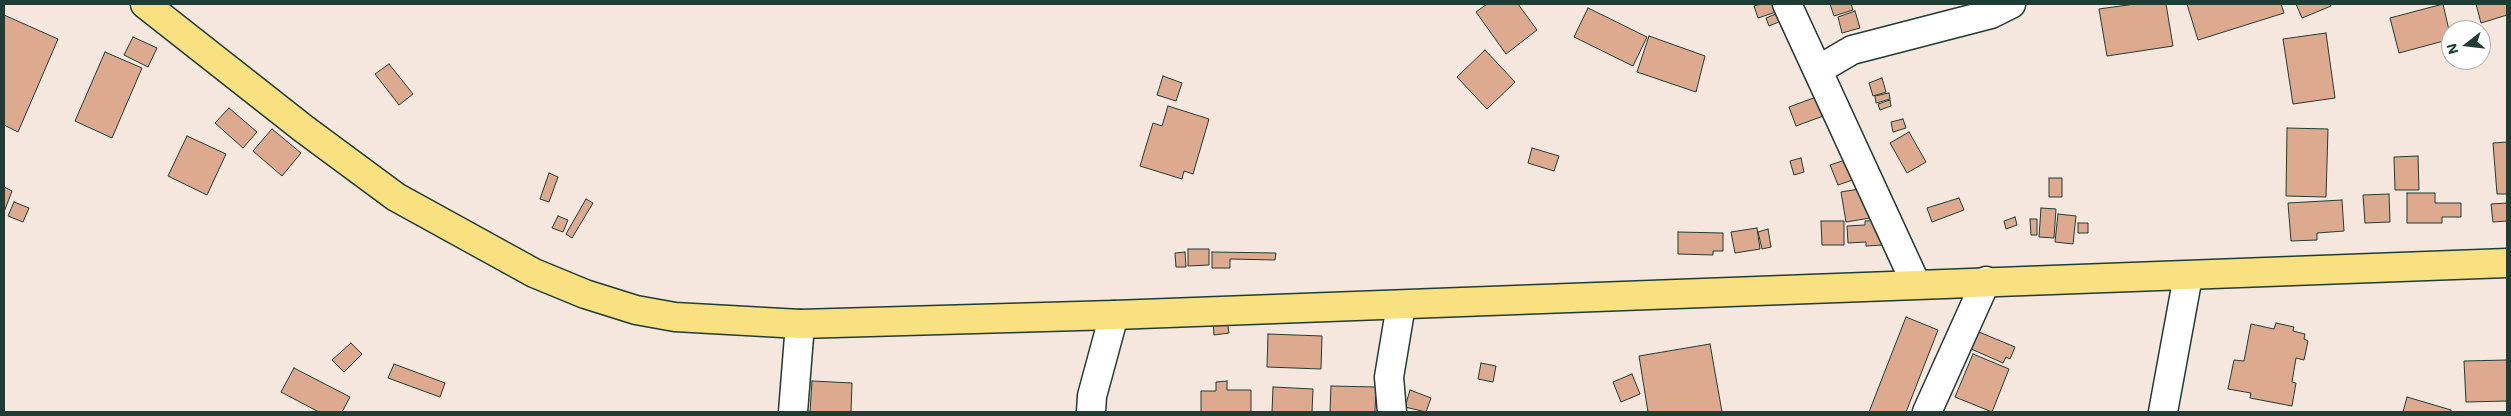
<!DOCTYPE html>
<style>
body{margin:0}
#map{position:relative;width:2511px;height:416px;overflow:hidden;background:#f5e6de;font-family:Mali,sans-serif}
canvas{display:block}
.frame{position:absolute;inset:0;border:5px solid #1f3d34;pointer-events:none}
.north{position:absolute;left:2441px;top:20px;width:50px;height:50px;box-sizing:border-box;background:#fff;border:1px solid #a5b1ae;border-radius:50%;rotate:254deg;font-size:14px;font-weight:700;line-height:20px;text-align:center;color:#1f3d34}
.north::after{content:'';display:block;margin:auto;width:18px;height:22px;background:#1f3d34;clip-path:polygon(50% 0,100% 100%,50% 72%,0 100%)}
</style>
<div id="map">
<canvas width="2511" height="416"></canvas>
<div class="frame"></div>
<div class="north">N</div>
</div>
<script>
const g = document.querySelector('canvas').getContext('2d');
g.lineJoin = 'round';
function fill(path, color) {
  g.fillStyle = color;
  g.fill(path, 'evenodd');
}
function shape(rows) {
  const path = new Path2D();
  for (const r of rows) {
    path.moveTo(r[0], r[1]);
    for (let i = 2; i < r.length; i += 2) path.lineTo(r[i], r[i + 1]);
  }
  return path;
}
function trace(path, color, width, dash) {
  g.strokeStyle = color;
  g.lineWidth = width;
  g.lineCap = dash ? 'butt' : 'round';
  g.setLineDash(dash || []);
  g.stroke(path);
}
const building = shape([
 [1487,4,1518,4,1537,30,1506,54,1476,12,1487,4],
 [1761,4,1779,4,1782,10,1758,18,1754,6,1761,4],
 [1830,4,1851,4,1853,10,1834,16,1830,4],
 [2135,4,2166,4,2173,46,2107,56,2099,9,2135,4],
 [2187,4,2281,4,2284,13,2198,40,2187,4],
 [2296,4,2330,4,2331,6,2302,18,2296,4],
 [2443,4,2451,39,2399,53,2390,18,2443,4],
 [2476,4,2507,4,2507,15,2481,23,2476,4],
 [1588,8,1647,37,1633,66,1574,37,1588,8],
 [1783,11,1786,19,1769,26,1766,18,1783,11],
 [1855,11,1860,28,1842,33,1838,17,1855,11],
 [4,15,58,39,18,132,4,125,4,15],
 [2326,33,2335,98,2293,104,2283,39,2326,33],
 [1649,36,1705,56,1696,92,1637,72,1649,36],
 [133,37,157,48,148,67,124,55,133,37],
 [1485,50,1515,82,1487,109,1457,77,1485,50],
 [105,52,142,68,112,138,75,121,105,52],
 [389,64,413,94,399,105,375,74,389,64],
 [1163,76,1182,83,1176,101,1157,95,1163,76],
 [1882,78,1886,92,1873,96,1869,83,1882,78],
 [1889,93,1890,99,1876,103,1875,96,1889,93],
 [1819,96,1826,115,1796,126,1789,107,1819,96],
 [1890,100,1891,106,1880,110,1878,104,1890,100],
 [1168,106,1209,119,1193,174,1184,171,1182,179,1140,166,1153,123,1162,126,1168,106],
 [229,108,257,132,243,148,215,123,229,108],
 [1903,119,1906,128,1893,132,1891,122,1903,119],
 [2287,128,2328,129,2326,197,2286,196,2287,128],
 [272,129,301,153,282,176,253,151,272,129],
 [1909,132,1926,162,1907,173,1890,143,1909,132],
 [187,136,226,154,207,195,168,176,187,136],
 [2507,142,2507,194,2497,194,2493,143,2507,142],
 [1532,148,1559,156,1554,171,1528,163,1532,148],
 [2418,156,2419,190,2395,190,2394,157,2418,156],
 [1854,157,1861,177,1838,185,1830,165,1854,157],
 [1801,158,1804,172,1794,175,1790,161,1801,158],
 [549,173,558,177,549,202,540,199,549,173],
 [2049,178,2062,178,2062,197,2049,197,2049,178],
 [4,187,12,191,4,212,4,187],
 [1865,188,1870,218,1846,222,1841,192,1865,188],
 [2407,193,2435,193,2435,203,2461,203,2461,217,2442,217,2442,223,2407,223,2407,193],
 [2389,194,2390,222,2365,223,2363,195,2389,194],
 [1959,198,1964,210,1932,222,1927,208,1959,198],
 [586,199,593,203,572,238,566,234,586,199],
 [2342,200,2344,231,2317,233,2317,240,2291,241,2288,203,2342,200],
 [14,202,29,208,23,222,8,216,14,202],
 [2507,203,2507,221,2493,222,2491,204,2507,203],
 [2041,208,2056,209,2054,238,2039,237,2041,208],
 [2058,214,2076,216,2073,244,2055,242,2058,214],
 [558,216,568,220,563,232,552,228,558,216],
 [2015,217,2017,225,2006,229,2004,221,2015,217],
 [2030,219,2037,219,2037,235,2031,235,2030,219],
 [1881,220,1883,245,1866,246,1866,242,1848,243,1847,226,1865,225,1865,221,1881,220],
 [1821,221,1844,221,1844,245,1822,245,1821,221],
 [2078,223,2088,223,2088,233,2078,233,2078,223],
 [1757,228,1760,249,1735,253,1731,232,1757,228],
 [1768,229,1771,247,1762,249,1758,232,1768,229],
 [1678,232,1723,233,1723,251,1713,251,1713,255,1678,254,1678,232],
 [1188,249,1209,249,1209,265,1188,266,1188,249],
 [1185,252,1186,267,1176,267,1175,253,1185,252],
 [1212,252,1276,253,1275,260,1230,259,1230,268,1212,268,1212,252],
 [1906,317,1938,330,1906,412,1869,412,1906,317],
 [1227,320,1229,333,1214,335,1213,322,1227,320],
 [2276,323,2294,327,2293,331,2305,334,2304,339,2308,341,2304,360,2296,358,2292,382,2296,383,2292,406,2250,398,2251,393,2228,389,2234,360,2244,361,2251,324,2274,329,2276,323],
 [1967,327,2015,347,2010,359,2006,357,2003,363,1960,344,1967,327],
 [1268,334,1322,336,1321,369,1267,367,1268,334],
 [351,343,362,354,344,372,332,360,351,343],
 [1710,344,1722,412,1648,412,1639,356,1710,344],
 [1973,354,2009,369,1992,412,1955,397,1973,354],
 [2507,360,2507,401,2466,402,2464,361,2507,360],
 [1481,363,1496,366,1493,382,1478,379,1481,363],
 [394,364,445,383,440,397,388,378,394,364],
 [294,368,350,397,342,412,319,412,281,392,294,368],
 [1632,374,1640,394,1621,402,1613,382,1632,374],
 [812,381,852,383,851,412,810,412,812,381],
 [1227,381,1227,390,1251,390,1251,412,1201,412,1201,391,1216,391,1216,382,1227,381],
 [1331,386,1376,387,1375,412,1330,412,1331,386],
 [1273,387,1313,389,1312,412,1272,412,1273,387],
 [1410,390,1431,398,1426,412,1405,407,1410,390],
 [2407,397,2451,410,2451,412,2403,412,2407,397]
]);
fill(building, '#ddaa90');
trace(building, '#1f3d34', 1);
const minor = shape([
 [1787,4,1916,284],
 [1818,70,1852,50,1991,14,2011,4],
 [793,412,800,324],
 [1091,412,1092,396,1114,315],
 [1392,412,1389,377,1401,305],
 [1927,412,1986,281],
 [2163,412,2188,276]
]);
const major = shape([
 [145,4,304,129,396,197,534,273,585,294,636,310,675,317,800,324,1114,315,2507,263]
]);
trace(minor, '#1f3d34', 31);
trace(major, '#1f3d34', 31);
trace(minor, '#fff', 28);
trace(major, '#f9e181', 28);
</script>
